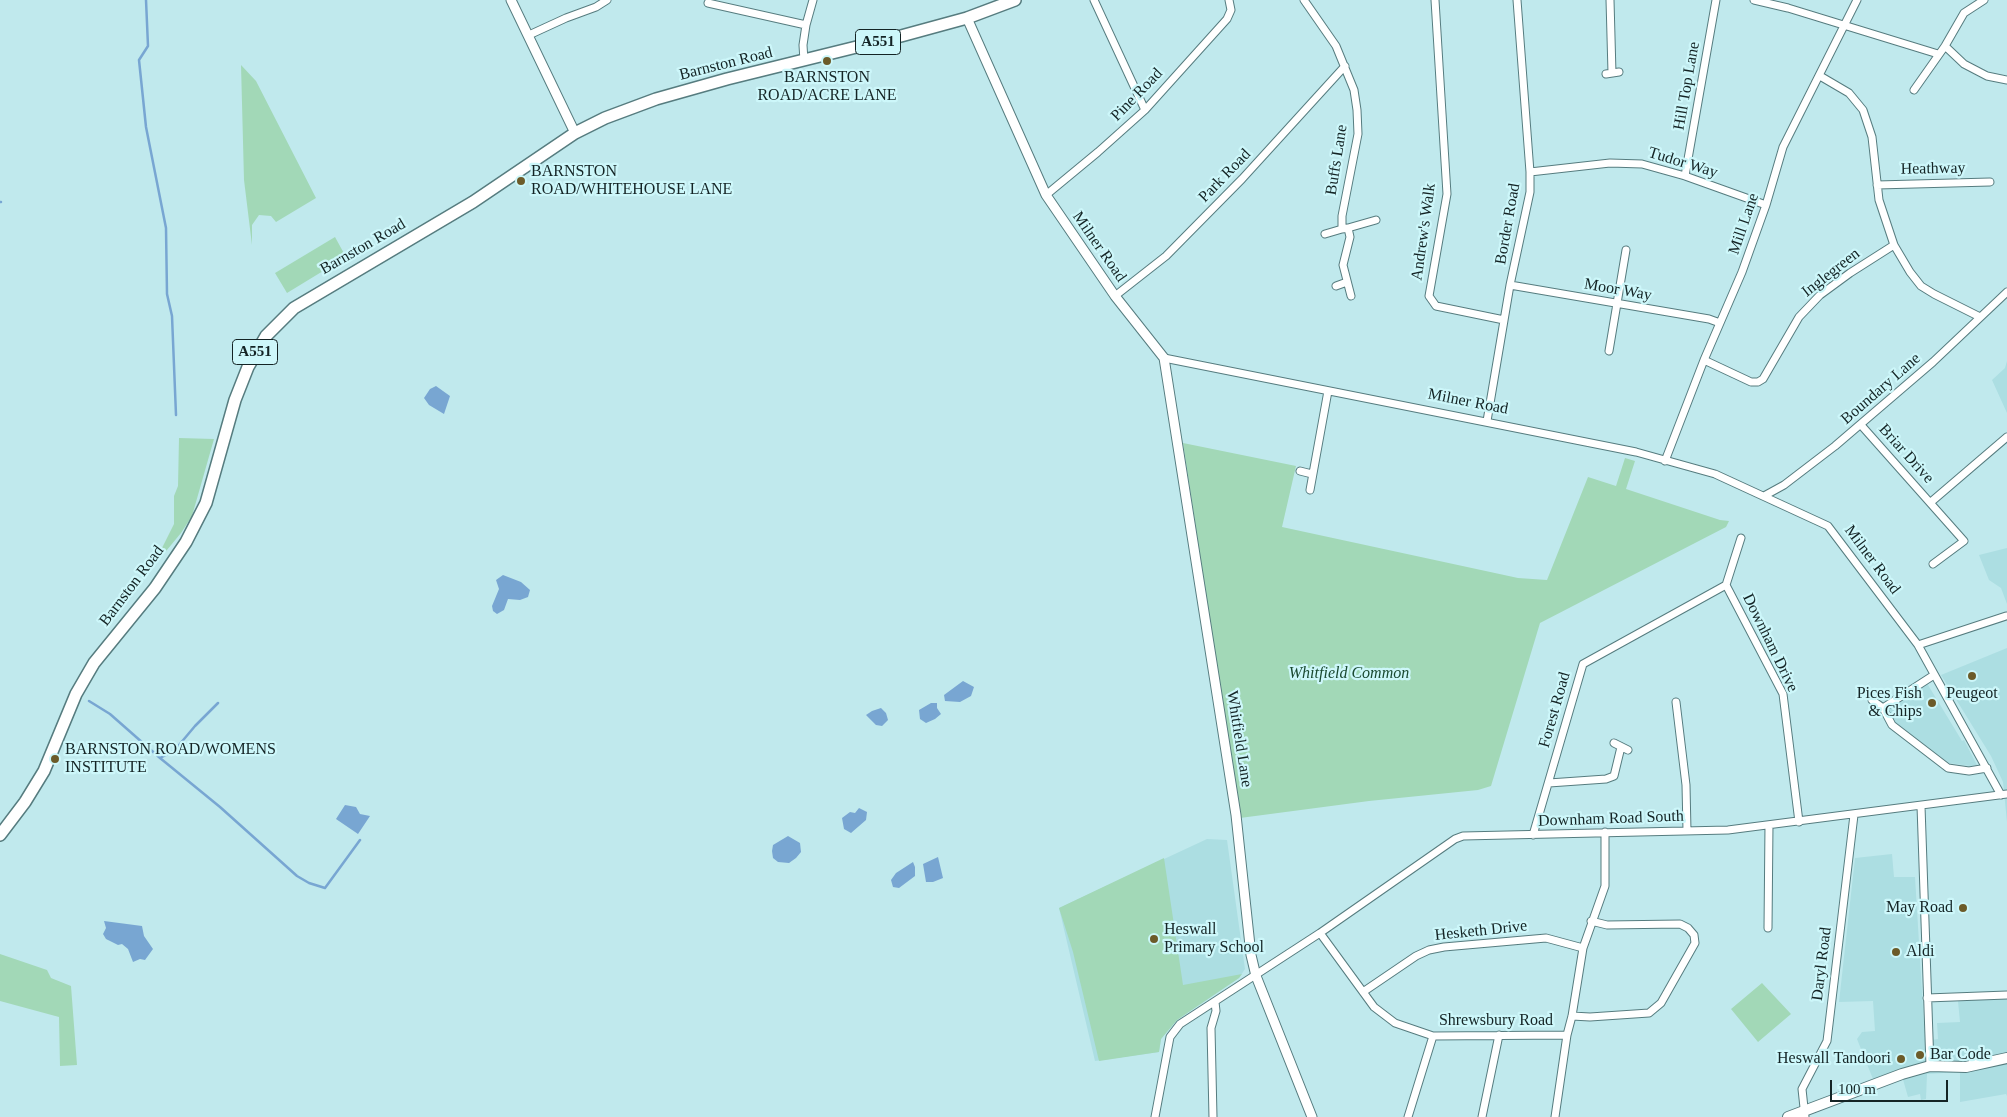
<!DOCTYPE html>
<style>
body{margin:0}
#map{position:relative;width:2007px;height:1117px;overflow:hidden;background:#c0e9ed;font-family:"Times New Roman",serif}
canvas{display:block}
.scale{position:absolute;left:1830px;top:1080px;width:118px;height:22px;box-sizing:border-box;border:2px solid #142425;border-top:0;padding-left:6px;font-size:15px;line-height:18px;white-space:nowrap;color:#142425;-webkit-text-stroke:4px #cdf7fa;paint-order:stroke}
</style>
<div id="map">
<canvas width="2007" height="1117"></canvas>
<div class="scale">100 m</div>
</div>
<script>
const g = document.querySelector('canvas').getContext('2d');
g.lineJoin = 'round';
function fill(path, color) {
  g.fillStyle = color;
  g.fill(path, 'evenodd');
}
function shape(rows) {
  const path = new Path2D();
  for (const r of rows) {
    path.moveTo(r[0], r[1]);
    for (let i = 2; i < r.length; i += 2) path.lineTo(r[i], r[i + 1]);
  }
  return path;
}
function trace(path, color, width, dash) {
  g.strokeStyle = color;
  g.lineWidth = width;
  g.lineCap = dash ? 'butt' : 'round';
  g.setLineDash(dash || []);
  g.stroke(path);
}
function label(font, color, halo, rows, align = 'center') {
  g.font = font + ' "Times New Roman",serif';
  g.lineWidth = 4.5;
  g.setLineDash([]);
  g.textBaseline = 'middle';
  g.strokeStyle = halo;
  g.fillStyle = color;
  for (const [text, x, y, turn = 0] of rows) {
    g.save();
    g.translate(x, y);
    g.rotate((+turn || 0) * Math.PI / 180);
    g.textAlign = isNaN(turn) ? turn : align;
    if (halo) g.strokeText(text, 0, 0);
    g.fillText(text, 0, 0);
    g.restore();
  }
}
fill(shape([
 [2007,361,2007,413,1992,380,2005,368],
 [2007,548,2007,604,2001,588,1989,580,1979,555],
 [2007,648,2007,822,2003,782,1991,756,1941,675],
 [1925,680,1962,741,1964,740,1977,765,1970,766,1949,763,1895,722,1889,711,1890,703],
 [1207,839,1227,840,1245,969,1239,978,1177,1020,1161,1039,1159,1052,1095,1061,1059,908],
 [1892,854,1894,877,1915,877,1925,1041,1938,1039,1937,1023,1960,1022,1958,1001,2007,998,2007,1096,2006,1094,1960,1102,1960,1072,1927,1074,1926,1099,1921,1100,1920,1094,1908,1097,1900,1069,1873,1079,1857,1039,1862,1032,1875,1031,1873,1001,1839,1002,1855,858]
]), '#acdee2');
fill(shape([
 [241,65,256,81,316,198,276,222,271,216,259,215,252,225,252,245,244,180],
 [335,237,346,257,287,293,275,273],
 [179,438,214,439,192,516,181,533,157,562,157,558,174,524,174,496,178,486],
 [1183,443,1296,466,1282,527,1518,578,1547,580,1588,477,1616,486,1625,458,1635,461,1626,489,1720,520,1729,521,1726,527,1540,623,1491,786,1478,790,1369,801,1240,818],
 [1164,858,1183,985,1242,974,1239,978,1177,1020,1161,1039,1159,1052,1099,1061,1073,952,1059,908],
 [0,954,47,970,51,978,71,986,77,1065,60,1066,59,1017,0,1001],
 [1762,983,1791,1014,1758,1042,1731,1009]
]), '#a2d8b7');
fill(shape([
 [436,386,450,396,444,414,429,405,424,398,430,389],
 [503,575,521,582,530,590,528,597,520,600,508,599,504,610,497,614,493,611,492,606,499,589,496,580],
 [963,681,974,687,971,696,960,702,945,701,944,695],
 [931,703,937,703,937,708,941,714,935,719,926,723,920,719,919,710],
 [881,708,886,713,888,720,882,726,876,725,866,715,872,711],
 [345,805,356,807,360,814,370,816,358,834,336,819],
 [859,808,867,812,866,820,851,833,844,829,842,818,850,812,855,813],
 [788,836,800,843,801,852,796,858,789,863,778,862,773,858,772,851,773,845],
 [938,857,943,878,933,882,926,882,923,864],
 [913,862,915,867,915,876,899,888,893,887,891,880,896,873],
 [104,921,142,926,144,936,153,949,145,960,140,959,133,962,128,949,122,944,118,945,106,939,103,934,106,928]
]), '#78a6d2');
trace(shape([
 [146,0,148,46,139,60,146,127,166,228,167,294,172,316,176,415],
 [0,202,1,202],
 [89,701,110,714,160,758,174,751,195,726,218,703],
 [160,758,220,807,297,876,309,883,325,888,360,840]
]), '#78a6d2', 2.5);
const minor = shape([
 [1094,0,1145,110],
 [1304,0,1336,46,1354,90,1357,110,1358,134,1342,216,1342,229,1325,234],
 [1435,0,1447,194,1429,296,1436,306,1504,320],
 [1610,0,1612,73],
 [1754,0,1788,8,1938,54],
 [708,3,806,25],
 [529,35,566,18,596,7,607,0],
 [1945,46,1964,64,1987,76,2007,80],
 [804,61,803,45,806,25,813,0],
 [1606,74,1619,72],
 [1820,76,1849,93,1863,110,1872,137,1879,200,1894,245,1910,272,1921,286,1934,294,1980,317],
 [1914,90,1945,46,1964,13,1984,0],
 [1530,172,1610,163,1642,164,1685,176,1766,205],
 [1685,176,1716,0],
 [1877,185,1990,182],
 [1046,195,1098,152,1145,110,1227,19,1231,10,1229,0],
 [1348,228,1376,220],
 [1342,229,1348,228,1350,237,1343,265,1351,296],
 [1510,285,1709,319,1720,323],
 [1336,286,1347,282],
 [1115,296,1166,256,1242,179,1345,66],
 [1609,351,1626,250],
 [1164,358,1636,452,1715,474,1828,526,1918,645,2001,795],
 [1704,360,1751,382,1758,382,1763,379,1799,317,1820,295,1850,273,1894,245],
 [1487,421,1510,285,1530,192,1530,172,1517,0],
 [1861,425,1964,541,1933,564],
 [1665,461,1704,360,1742,272,1766,205,1783,147,1857,0],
 [1300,471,1312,474],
 [1310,490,1328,391],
 [1764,496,1784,485,1835,446,1933,362,2007,292],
 [1931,502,2007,437],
 [1741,538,1726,585,1783,694,1799,822],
 [1918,645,2006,616],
 [1872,700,1883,708,1934,675],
 [1676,702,1686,785,1687,831],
 [1883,708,1892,725,1948,768,1969,771,1987,768],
 [1614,743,1628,750],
 [1549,783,1606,779,1614,776,1621,747],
 [1921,806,1930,1066],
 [1533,835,1583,664,1726,585],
 [1768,928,1769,825],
 [1320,933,1374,1007,1395,1023,1433,1036,1567,1035],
 [1363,992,1416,956,1429,950,1444,947,1546,938,1583,948],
 [1927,998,2007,995],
 [1572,1016,1590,1017,1649,1013,1661,1003,1695,943,1694,935,1688,928,1680,924,1607,925,1591,921],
 [1155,1117,1170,1037,1180,1024,1320,933,1455,839,1463,836,1728,830,2007,794],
 [1213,1117,1211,1028,1216,1011,1215,1002],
 [1408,1117,1433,1036],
 [1482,1117,1499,1035],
 [1555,1117,1567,1035,1572,1016,1583,948,1605,886,1605,832],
 [1805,1117,1802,1089,1827,1041,1854,815]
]);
const tertiary = shape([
 [511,0,575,133],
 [967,18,1046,195,1115,296,1164,358,1236,815,1251,955,1256,976,1312,1117]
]);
const secondary = shape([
 [1788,1117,1902,1074,1930,1066,1966,1067,2007,1058]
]);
const primary = shape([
 [0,835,25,802,44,771,76,694,94,663,155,588,186,542,206,503,235,400,248,367,266,336,294,308,473,202,575,133,605,118,656,99,727,79,901,36,967,18,1015,0]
]);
trace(minor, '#567c7f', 9);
trace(tertiary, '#567c7f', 11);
trace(secondary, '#567c7f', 12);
trace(primary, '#567c7f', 14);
trace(minor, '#fff', 7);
trace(tertiary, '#fff', 9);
trace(secondary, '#fff', 10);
trace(primary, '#fff', 11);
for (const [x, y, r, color] of [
 [827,61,5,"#6c5b29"],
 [521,181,5,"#6c5b29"],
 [1972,676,5,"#6c5b29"],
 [1932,703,5,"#6c5b29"],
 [55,759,5,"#6c5b29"],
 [1963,908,5,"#6c5b29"],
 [1154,939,5,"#6c5b29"],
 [1896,952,5,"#6c5b29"],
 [1920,1055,5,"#6c5b29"],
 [1901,1059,5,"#6c5b29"]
]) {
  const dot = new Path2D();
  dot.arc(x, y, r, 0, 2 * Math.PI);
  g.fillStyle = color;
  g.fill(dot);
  trace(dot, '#cdf7fa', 2);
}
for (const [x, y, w] of [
 [878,42,45],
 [255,352,45]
]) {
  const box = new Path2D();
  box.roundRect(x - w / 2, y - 12.5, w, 25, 4);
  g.fillStyle = '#cdf7fa';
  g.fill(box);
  trace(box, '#142425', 1);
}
label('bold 15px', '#142425', null, [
 ["A551",878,42],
 ["A551",255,352]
]);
label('16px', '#142425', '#cdf7fa', [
 ["Barnston Road",726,64,-14],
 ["Hill Top Lane",1687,86,-80],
 ["Pine Road",1137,95,-46],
 ["Buffs Lane",1337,160,-81],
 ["Tudor Way",1683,163,17],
 ["Heathway",1933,169,-1],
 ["Park Road",1225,176,-46],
 ["Border Road",1508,224,-80],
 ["Mill Lane",1744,224,-71],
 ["Andrew's Walk",1424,232,-82],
 ["Barnston Road",363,247,-30],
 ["Milner Road",1099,247,55],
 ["Inglegreen",1831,273,-38],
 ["Moor Way",1618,290,10],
 ["Boundary Lane",1881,389,-41],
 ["Milner Road",1468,402,11],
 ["Briar Drive",1906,454,48],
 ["Milner Road",1872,560,53],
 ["Barnston Road",132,586,-53],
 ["Downham Drive",1770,643,64],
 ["Forest Road",1555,710,-74],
 ["Whitfield Lane",1239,739,81],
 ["Downham Road South",1611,819,-2],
 ["Hesketh Drive",1481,931,-6],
 ["Daryl Road",1822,964,-83],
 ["Shrewsbury Road",1496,1021]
]);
label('16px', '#142425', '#cdf7fa', [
 ["BARNSTON",827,78,"center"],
 ["ROAD/ACRE LANE",827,96,"center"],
 ["BARNSTON",531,172],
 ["ROAD/WHITEHOUSE LANE",531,190],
 ["Pices Fish",1922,694,"right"],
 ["& Chips",1922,712,"right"],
 ["Peugeot",1972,694,"center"],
 ["BARNSTON ROAD/WOMENS",65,750],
 ["INSTITUTE",65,768],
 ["May Road",1953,908,"right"],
 ["Heswall",1164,930],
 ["Primary School",1164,948],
 ["Aldi",1906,952],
 ["Bar Code",1930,1055],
 ["Heswall Tandoori",1891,1059,"right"]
], 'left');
label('italic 16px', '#1a4930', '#cdf7fa', [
 ["Whitfield Common",1349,674]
]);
</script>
